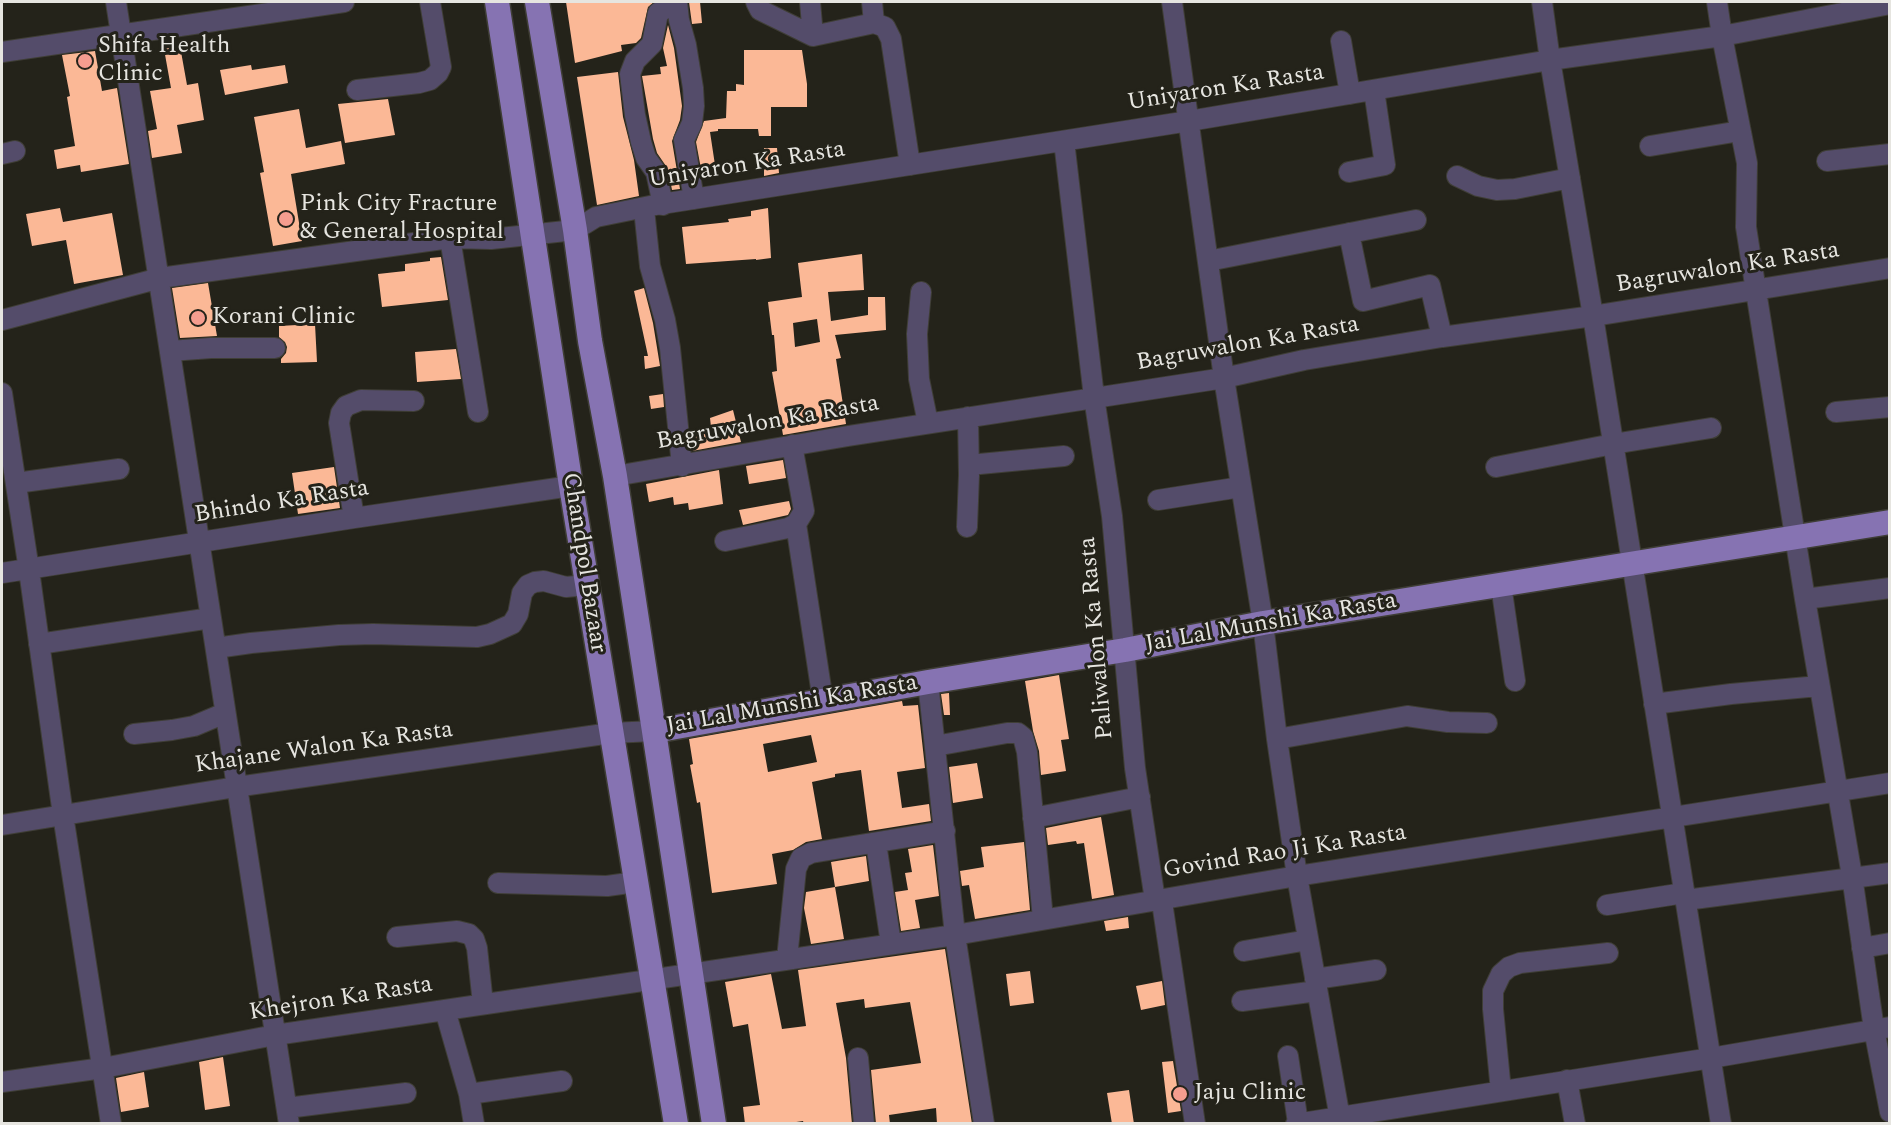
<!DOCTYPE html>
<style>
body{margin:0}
#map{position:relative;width:1891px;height:1125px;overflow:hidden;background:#24231a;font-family:Spectral,serif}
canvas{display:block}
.frame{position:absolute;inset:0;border:3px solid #e6e5e0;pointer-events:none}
</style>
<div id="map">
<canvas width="1891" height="1125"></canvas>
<div class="frame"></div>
</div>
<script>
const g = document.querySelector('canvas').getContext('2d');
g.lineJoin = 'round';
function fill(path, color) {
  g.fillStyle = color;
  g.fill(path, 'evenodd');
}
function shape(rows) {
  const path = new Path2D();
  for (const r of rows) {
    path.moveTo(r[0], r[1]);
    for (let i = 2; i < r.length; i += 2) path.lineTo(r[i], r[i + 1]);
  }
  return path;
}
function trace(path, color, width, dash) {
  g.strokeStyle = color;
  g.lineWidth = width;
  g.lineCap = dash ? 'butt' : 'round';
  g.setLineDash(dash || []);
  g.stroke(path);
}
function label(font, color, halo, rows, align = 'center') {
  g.font = font + ' Spectral,serif';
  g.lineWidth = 6;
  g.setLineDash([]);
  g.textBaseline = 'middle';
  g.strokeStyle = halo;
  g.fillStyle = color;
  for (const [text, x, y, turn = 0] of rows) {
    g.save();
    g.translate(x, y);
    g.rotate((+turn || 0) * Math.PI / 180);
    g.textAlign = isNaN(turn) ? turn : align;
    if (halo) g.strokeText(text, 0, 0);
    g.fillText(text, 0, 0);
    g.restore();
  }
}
fill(shape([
 [566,2,654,2,648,7,641,38,636,43,621,45,622,51,575,63],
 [689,2,700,2,702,23,692,24],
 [668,25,674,48,682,106,680,120,672,141,680,189,672,190,668,169,657,153,653,139,642,76,661,74,660,67,667,66,663,48],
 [180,46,187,85,198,83,204,120,177,125,182,153,152,158,148,131,157,129,150,91,171,88,164,49],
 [744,50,802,50,807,84,807,107,771,107,771,136,759,136,758,129,718,129,718,131,710,132,715,165,701,169,696,142,704,121,726,118,727,91,736,91,736,84,744,85],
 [95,51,102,91,117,88,129,164,81,172,80,165,57,169,54,150,75,146,67,97,70,96,62,55],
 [251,65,252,70,285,65,288,83,225,95,220,70],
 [618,72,623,117,634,160,639,196,597,205,577,77],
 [388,99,395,135,345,143,338,104],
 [299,109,306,148,341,141,345,164,291,174,302,241,273,246,260,173,264,172,254,117],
 [764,148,777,148,779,173,764,176],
 [60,208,63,222,112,213,123,275,74,284,66,240,32,246,26,214],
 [768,208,771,258,756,260,756,259,686,264,682,227,729,222,728,219,751,216,751,211],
 [862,254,864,290,828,292,831,321,868,315,868,297,885,297,886,330,835,335,841,358,836,359,846,424,783,435,772,372,777,371,774,335,772,335,768,302,802,297,798,263],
 [817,319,820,342,795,347,793,323],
 [441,257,448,300,382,307,378,274,405,271,405,264,430,261,430,258],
 [208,283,217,336,180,338,172,288],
 [644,288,653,323,660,366,645,369,644,356,648,356,634,291],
 [315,324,317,362,281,363,281,359,286,353,287,347,285,342,279,337,279,326],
 [456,349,461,379,417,382,415,352],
 [663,394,664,407,651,409,649,396],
 [733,410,741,442,692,451,691,431,711,427,710,418],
 [783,460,786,478,749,484,746,466],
 [334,467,340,508,298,514,292,473],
 [719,470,723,504,689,510,688,503,674,505,673,497,649,502,646,484],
 [789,501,791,509,788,515,743,525,739,510],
 [1059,675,1069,739,1061,740,1066,771,1041,775,1039,751,1033,731,1025,681],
 [949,693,950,715,944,715,941,694],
 [902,701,903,706,918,705,925,768,897,772,902,808,929,804,931,821,869,831,861,770,835,774,835,777,812,782,822,839,806,842,793,850,772,854,777,884,712,893,700,802,697,803,690,765,693,764,689,739],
 [811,735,817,762,768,772,763,744],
 [977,763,983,798,953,803,949,767],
 [1101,817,1114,895,1092,899,1084,843,1077,844,1076,841,1048,845,1046,828],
 [1024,842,1030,910,975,919,969,885,962,886,960,871,984,867,981,847],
 [933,845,939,896,915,900,920,928,901,931,895,892,908,890,905,873,912,872,908,849],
 [866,856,869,881,835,887,831,862],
 [835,887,844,939,811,944,804,908,806,892],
 [1128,917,1129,928,1106,931,1104,921],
 [945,949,972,1124,937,1124,936,1108,889,1115,890,1124,876,1124,871,1070,921,1063,910,1002,865,1008,864,999,836,1003,846,1058,852,1124,804,1124,803,1121,783,1124,745,1124,743,1107,760,1105,748,1024,733,1027,725,982,771,974,782,1029,806,1026,798,970],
 [1030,971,1034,1003,1010,1006,1006,974],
 [1162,981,1165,1005,1141,1010,1136,986],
 [223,1057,230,1106,205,1110,199,1062],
 [1173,1061,1181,1111,1168,1113,1162,1062],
 [144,1072,149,1107,121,1112,116,1078],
 [1129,1090,1134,1124,1112,1124,1107,1093]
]), '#fbb896');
const minor = shape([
 [116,2,289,1124],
 [677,2,679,20,686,45,693,88,694,106,692,123,684,140,694,199],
 [756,2,760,10,813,36,874,23,885,27,891,39,910,165],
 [810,2,813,36],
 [872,2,874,23],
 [1172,2,1224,378,1263,623,1277,739,1297,876,1341,1124],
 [1542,2,1550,60,1593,316,1721,1124],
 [1717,2,1722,36,1747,163,1746,227,1756,291,1805,599,1852,876,1874,1029,1890,1112],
 [1341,41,1350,94],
 [2,52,344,2],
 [357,90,419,83,430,80,438,73,441,67,430,2],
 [1064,141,1094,397,1112,516,1135,768,1155,900,1162,902,1195,1124],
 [1650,146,1740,131],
 [2,154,15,151],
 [1827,161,1890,154],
 [1349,172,1385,165,1374,90],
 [1457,176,1478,186,1497,190,1515,189,1570,178],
 [663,205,656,172,646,158,641,142,635,115,630,74,635,61,652,44,658,13,675,2],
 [644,209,650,266,665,320,670,348,682,466],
 [1349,233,1363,301,1430,285,1442,337],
 [450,238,478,412],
 [1208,261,1416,220],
 [921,292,917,334,919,379,928,423],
 [2,320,160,278,450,238,491,239,575,230,596,217,655,205,1189,121,1550,60,1722,36,1890,4],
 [170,351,211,348,275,348],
 [2,393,29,570,63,815,111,1124],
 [1836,412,1890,407],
 [969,465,1064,456],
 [1496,467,1613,444,1711,428],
 [615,476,848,436,1224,378,1304,360,1442,337,1593,316,1890,268],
 [16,483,119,469],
 [1158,500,1241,487],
 [354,518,339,423,341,413,346,406,361,400,414,401],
 [796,524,823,701],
 [967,527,969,475,968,417],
 [725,541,788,528,796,524,804,511,792,445],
 [2,573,354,518,571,486],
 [1501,585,1515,681],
 [1805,599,1890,588],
 [39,644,211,618],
 [216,648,251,643,339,635,373,634,477,637,490,634,512,624,518,614,522,593,528,585,535,582,544,581,566,587,587,585],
 [928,682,955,935,984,1124],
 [1654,704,1731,694,1819,686],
 [134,734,172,730,194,726,225,713],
 [1277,739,1407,716,1448,722,1487,723],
 [935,746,1007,733,1018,733,1023,737,1027,752,1043,919],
 [1033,818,1140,797],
 [2,825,236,787,611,733,654,731],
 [876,843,891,944],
 [498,883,607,886,636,882],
 [1686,900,1890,873],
 [1607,905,1684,893],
 [397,937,457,931,469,934,474,939,477,948,483,1004],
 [1862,948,1890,943],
 [1244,951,1308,940],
 [787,959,796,869,801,858,811,853,945,831],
 [1315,979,1376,970],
 [1242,1001,1317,991],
 [445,1010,469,1094,474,1124],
 [1288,1056,1298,1123],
 [858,1058,864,1124],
 [1567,1080,1575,1124],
 [2,1082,103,1068,275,1035,955,935,1297,876,1890,783],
 [1501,1091,1493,1009,1493,991,1501,974,1509,967,1520,963,1608,953],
 [469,1094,562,1081],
 [287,1108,406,1093],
 [1296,1124,1711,1058,1890,1027]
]);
const major = shape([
 [497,2,571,486,676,1124],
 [537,2,575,230,590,341,615,476,714,1124],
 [654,731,928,682,1125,650,1263,623,1890,522]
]);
trace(minor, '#3f3e36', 22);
trace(major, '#3f3e36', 27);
trace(minor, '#544c6a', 20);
trace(major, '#8673b2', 24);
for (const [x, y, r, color] of [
 [85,61,8,"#f59d8f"],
 [286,219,8,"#f59d8f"],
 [198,318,8,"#f59d8f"],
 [1180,1094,8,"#f59d8f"]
]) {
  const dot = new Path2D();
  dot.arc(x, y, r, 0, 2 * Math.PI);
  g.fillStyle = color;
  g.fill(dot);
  trace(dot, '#24231a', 2);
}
label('24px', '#e6e5e0', '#24231a', [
 ["Shifa Health",98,47],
 ["Clinic",98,75],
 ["Pink City Fracture",300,205],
 ["& General Hospital",300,233],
 ["Korani Clinic",212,318],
 ["Jaju Clinic",1194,1094]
], 'left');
label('24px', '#e6e5e0', '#24231a', [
 ["Uniyaron Ka Rasta",1226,89,-9],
 ["Uniyaron Ka Rasta",747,166,-9],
 ["Bagruwalon Ka Rasta",1728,269,-9],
 ["Bagruwalon Ka Rasta",1248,345,-10],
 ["Bagruwalon Ka Rasta",768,424,-10],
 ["Bhindo Ka Rasta",282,503,-9],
 ["Chandpol Bazaar",583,563,81],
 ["Jai Lal Munshi Ka Rasta",1271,624,-10],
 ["Paliwalon Ka Rasta",1098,638,-95],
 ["Jai Lal Munshi Ka Rasta",792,706,-10],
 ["Khajane Walon Ka Rasta",324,749,-8],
 ["Govind Rao Ji Ka Rasta",1285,853,-9],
 ["Khejron Ka Rasta",341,1000,-9]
]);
</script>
